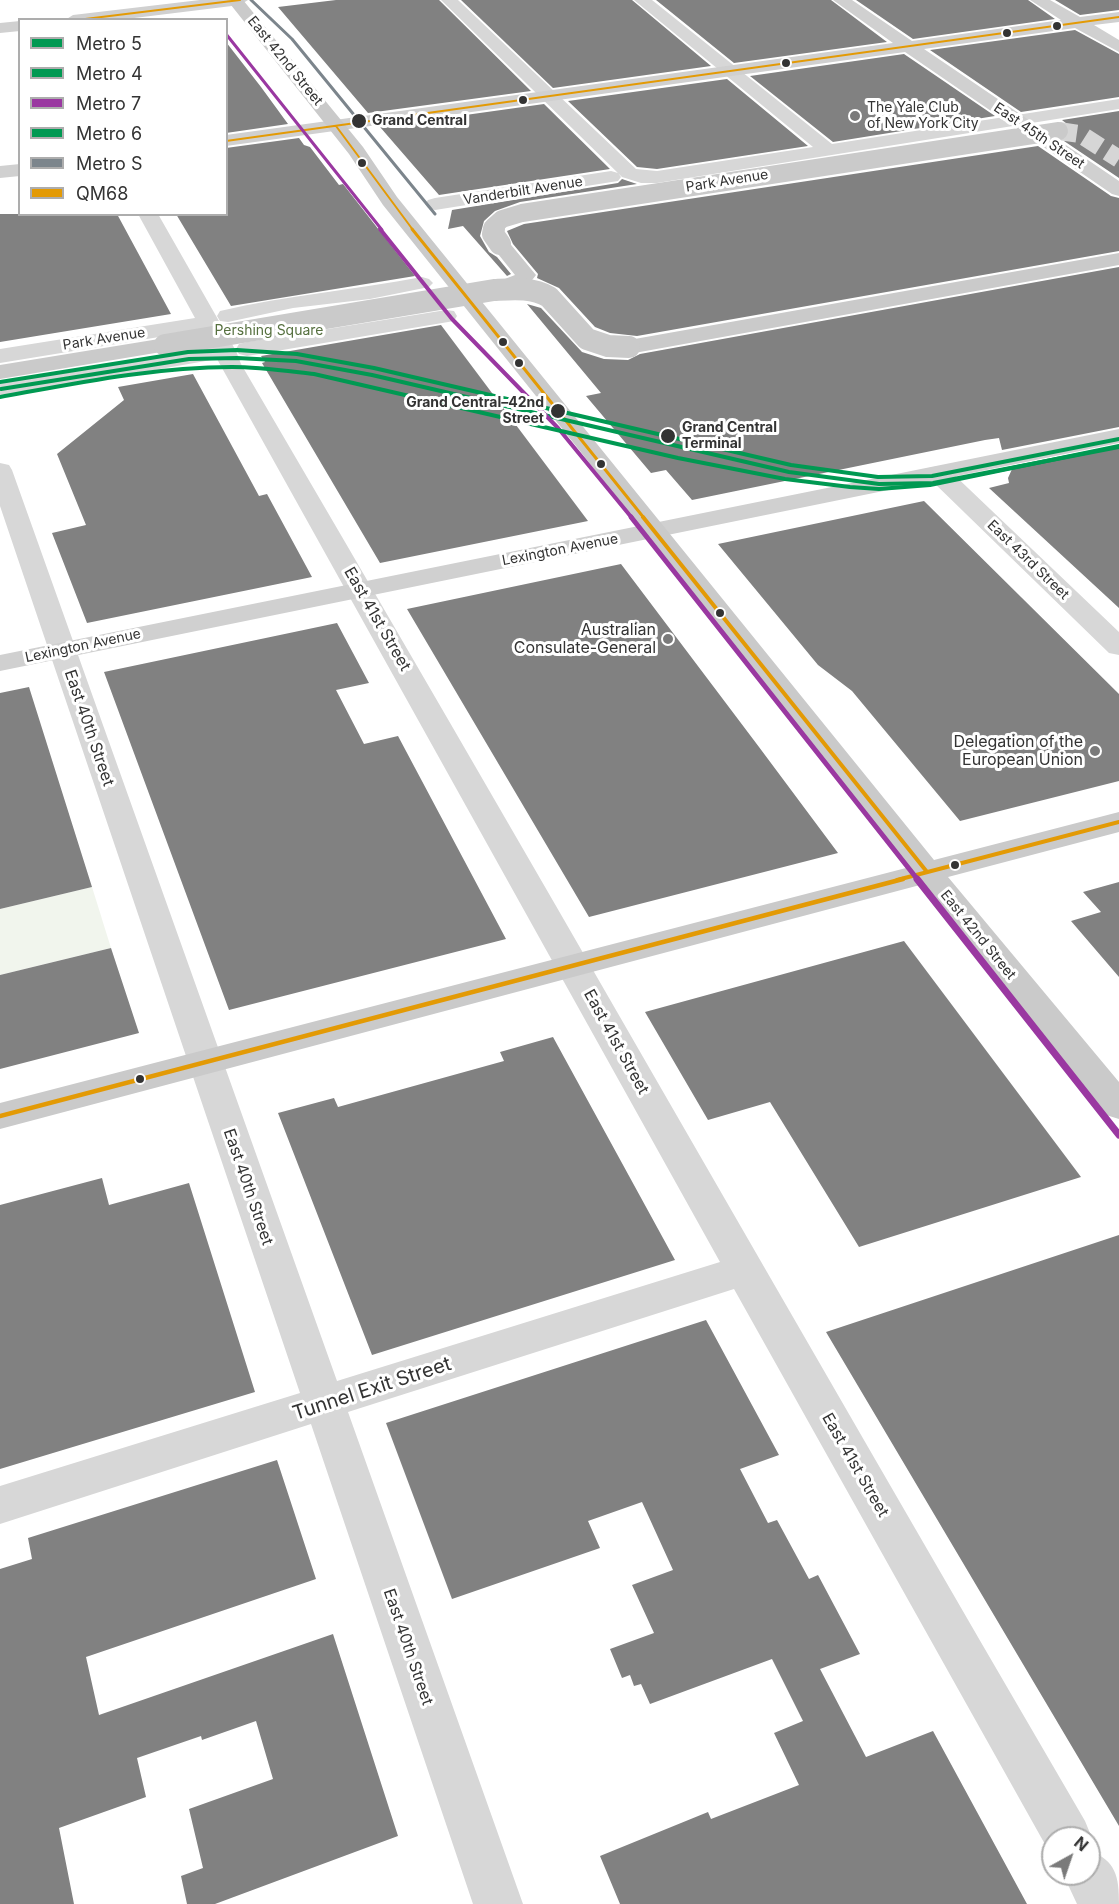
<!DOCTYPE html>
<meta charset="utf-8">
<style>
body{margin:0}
#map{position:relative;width:1119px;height:1904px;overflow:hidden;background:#fff;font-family:Inter,sans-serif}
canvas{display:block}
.legend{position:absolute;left:18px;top:18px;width:210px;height:198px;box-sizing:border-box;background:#fff;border:2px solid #adadad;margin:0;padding:8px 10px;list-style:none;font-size:18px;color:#333}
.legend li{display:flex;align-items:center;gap:12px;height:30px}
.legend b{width:30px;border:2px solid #adadad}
.north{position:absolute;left:1041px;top:1826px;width:60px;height:60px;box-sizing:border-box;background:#fff;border:2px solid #adadad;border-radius:50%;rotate:40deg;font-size:16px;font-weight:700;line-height:24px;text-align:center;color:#333}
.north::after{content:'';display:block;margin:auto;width:21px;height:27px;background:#7a7a7a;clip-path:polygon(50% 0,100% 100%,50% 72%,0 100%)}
</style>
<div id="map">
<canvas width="1119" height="1904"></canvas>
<ul class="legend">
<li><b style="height:8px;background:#009952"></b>Metro 5</li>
<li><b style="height:8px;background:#009952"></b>Metro 4</li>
<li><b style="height:8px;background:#9a38a1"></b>Metro 7</li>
<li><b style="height:8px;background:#009952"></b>Metro 6</li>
<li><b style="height:8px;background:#7c858c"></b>Metro S</li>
<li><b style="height:8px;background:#e39a05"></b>QM68</li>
</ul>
<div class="north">N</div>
</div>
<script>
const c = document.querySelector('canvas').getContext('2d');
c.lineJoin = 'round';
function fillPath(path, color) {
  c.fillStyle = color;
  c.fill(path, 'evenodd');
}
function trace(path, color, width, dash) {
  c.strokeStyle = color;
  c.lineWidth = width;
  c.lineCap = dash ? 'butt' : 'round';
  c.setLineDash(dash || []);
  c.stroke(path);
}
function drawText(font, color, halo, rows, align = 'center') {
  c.font = font + ' Inter,sans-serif';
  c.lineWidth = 6;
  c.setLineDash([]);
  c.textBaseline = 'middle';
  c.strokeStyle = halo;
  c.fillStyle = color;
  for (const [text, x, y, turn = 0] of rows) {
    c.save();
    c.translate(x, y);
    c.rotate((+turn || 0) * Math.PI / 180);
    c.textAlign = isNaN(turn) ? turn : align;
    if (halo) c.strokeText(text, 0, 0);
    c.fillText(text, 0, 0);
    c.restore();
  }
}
const green = new Path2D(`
 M92,887l19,61 -111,27v-66z`);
const building = new Path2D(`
 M336,0h103l92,91 -163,22 -90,-106z
 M461,0h171l79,66 -158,22z
 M656,0h175l56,42 -153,21z
 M856,0h172l27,19 -142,20z
 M1055,0h64v10l-39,5z
 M1075,30l44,24v43l-98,15 -91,-62z
 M226,42l35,45 27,37 -62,9z
 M904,54l91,62 -162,26 -83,-66z
 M727,79l81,67 -151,23 -20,-2 -69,-66z
 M544,104l66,65 -171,26 -59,-68z
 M1119,111v67l-55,-37 5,-5 1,-6 -3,-6 -5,-4z
 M299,138l5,7 6,2 29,38 4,-1 72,92 -184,30 -55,-92h50v-66z
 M1038,146l73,50 8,2v53l-482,85 -27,-3 -15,-6 -36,-39 -22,-10 1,-4 -25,-30 -6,-13 17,-7z
 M622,179l15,5 -117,18 -25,9 -11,10 -4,15 9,16 8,5 14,17 -4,2 -44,-50 -15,3 4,-19 166,-27z
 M0,214h117l54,100 -171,28z
 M1119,267v160l-117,23 -3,-12 -14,2 -293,60 -26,-30 -15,3 -65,-77 15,-3 -74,-89 14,4 41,44 22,7 24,1 12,-6z
 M441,325l147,196 -208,42 -118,-200 3,-1 -4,-6z
 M193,374l66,122 8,-2 45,83 -225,46 -35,-90 34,-8 -29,-71 67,-54 -6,-13z
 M1119,445v163l-130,-120 20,-5 -1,-5 5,-11z
 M924,501l195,193v87l-159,40 -108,-130 -34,-26 -100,-121z
 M621,564l138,183 79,106 -249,64 -182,-308z
 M337,623l32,60 -33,7 28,54 34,-8 108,203 -277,71 -125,-338z
 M29,687l63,200 -92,22v-216z
 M1119,882v95l-48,-56 30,-9 -18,-20z
 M904,941l177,236 -222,70 -89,-145 -62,18 -63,-108z
 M111,948l28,85 -139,36v-94z
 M553,1037l122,223 -303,95 -94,-242 56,-15 4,9 166,-46 -4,-9z
 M102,1178l7,27 80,-22 66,209 -255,77v-264z
 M1119,1235v591l-293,-494z
 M706,1320l73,135 -39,14 28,54 9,-3 32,59 9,-4 42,79 -40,15 46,88 67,-26 94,173h-407l-20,-48 108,-44 3,7 88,-34 -25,-52 29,-12 -31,-62 -122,45 -9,-20 -7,2 -4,-11 -8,3 -12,-29 44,-16 -22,-48 41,-15 -31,-68 -54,19 12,27 -148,51 -66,-176z
 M277,1460l39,119 -230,78 13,58 234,-81 65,202 -183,68h-28l-6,-28 22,-8 -14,-59 84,-30 -17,-58 -54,19 -1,-4 -64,22 9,39 -87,31 15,76h-74v-335l32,-10 -4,-21z`);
const primaryTunnel = new Path2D(`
 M1059,131l21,3 39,25`);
const street = new Path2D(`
 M441,0h17l178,169 21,2 156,-24 -179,-147h18l180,144 287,-45v10l-462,74h-16l-19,-6z
 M611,171l7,2 3,4 -3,4 -183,29 -7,-2 -3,-4 3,-4 7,-2z
 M138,214h20l78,137 5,13c284,484 561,972 844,1457l7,17 -3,8v-8h-36v18l-2,-1 -317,-566 -386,123 175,492h-50l-162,-480 -311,100v-38l300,-93 -300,-887v-43l9,2 3,5 325,911 383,-119 -503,-903 -217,38v-14l211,-36 -9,-17 -202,33v-14l195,-31z
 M422,277l7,2 4,4 -4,4 -59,12 -77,9 -65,14 -8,-1 -3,-5 3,-5c67,-16 135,-21 202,-34z
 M446,310l8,1 3,5 -3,5 -207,35 -8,-2 -3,-5 3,-5 8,-2z
 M938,466l9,2 172,164v23l-10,-2 -180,-175 -3,-5 3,-5z
 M1089,1850c27,11 30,26 30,54h-42l-14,-30h26z`);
const secondary = new Path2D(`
 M200,0h48l-8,5 -122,15h-53l8,-5z
 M833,0h19l60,41 149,-21 -31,-20h20l30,17 39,-5v10l-25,3 25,15v12l-44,-24 -151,21 195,132v15l-7,-2 -207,-142 -679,94v-11l667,-92z
 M20,21v10l-20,2v-10z
 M20,164v12l-20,2v-12z
 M1119,429v14l-1119,228v-16z`);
const primary = new Path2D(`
 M227,0h16l120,147 34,50 537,663 185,-48v20l-171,45 171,205v37l-13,-4 -186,-230 -920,244v-26l906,-235 -326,-417 -197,-246 -34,-51z
 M500,238l7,2 29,35c-9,14 -33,24 -49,19l-4,-4 4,-4 28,-11 -25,-31 3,-4z
 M1119,253v12l-490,89 -8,-2 -3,-5 3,-5 8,-2z
 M165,338l8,2 3,5 -3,5 -173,29v-14z`);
const primaryBridgeFar1 = new Path2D(`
 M493,230l1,-4 8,-7 20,-6 537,-82`);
const primaryBridge = new Path2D(`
 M494,229l-1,5 7,10
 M165,345l329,-55c19,-1 38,-3 55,7l38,42 21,7 21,1`);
const bus1Far3 = new Path2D(`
 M77,20l163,-20
 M336,126l77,104
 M226,141l893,-124`);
const bus1Far2 = new Path2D(`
 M412,229l232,289`);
const bus1Far1 = new Path2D(`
 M643,517l284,355
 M897,880l222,-58`);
const bus1 = new Path2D(`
 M0,1116l903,-237`);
const metro1 = new Path2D(`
 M0,382l188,-30 49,-2 60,4 77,14 417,97 87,12 54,-1 187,-37`);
const metro2 = new Path2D(`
 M1,389l188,-30 48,-1 59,3 76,14 417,97 90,12 54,-1 186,-36`);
const metro3Far3 = new Path2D(`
 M226,34l156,196`);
const metro3Far2 = new Path2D(`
 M380,229l72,90 106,109 74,90`);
const metro3Far1 = new Path2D(`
 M631,517l287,363`);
const metro3 = new Path2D(`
 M917,879l202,256`);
const metro4 = new Path2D(`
 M0,397c77,-14 154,-30 232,-30 27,0 55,4 82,7l364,84 107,21 65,8 29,2 51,-4 189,-39`);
const metro5 = new Path2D(`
 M251,0l41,39 143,175`);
const markers = [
 [1057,26,5,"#333"],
 [1007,33,5,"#333"],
 [786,63,5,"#333"],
 [523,100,5,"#333"],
 [855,116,6,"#7a7a7a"],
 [359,121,8,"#333"],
 [362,163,5,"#333"],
 [503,342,5,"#333"],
 [519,363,5,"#333"],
 [558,411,8,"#333"],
 [668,436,8,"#333"],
 [601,464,5,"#333"],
 [720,613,5,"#333"],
 [668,639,6,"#7a7a7a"],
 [1095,751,6,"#7a7a7a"],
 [955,865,5,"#333"],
 [140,1079,5,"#333"]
];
const farStreetnames = [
 ["East 42nd Street",285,61,51],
 ["East 45th Street",1039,136,34],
 ["Park Avenue",727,181,-9],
 ["Vanderbilt Avenue",523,191,-9],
 ["Park Avenue",104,339,-9],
 ["Lexington Avenue",560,550,-11],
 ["East 43rd Street",1028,560,44],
 ["Lexington Avenue",83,646,-12],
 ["East 42nd Street",978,935,51]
];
const farPoinames = [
 ["The Yale Club",867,108],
 ["of New York City",867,124]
];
const farStopnames = [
 ["Grand Central",372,121],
 ["Grand Central–42nd",544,403,"right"],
 ["Street",544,419,"right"],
 ["Grand Central",682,428],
 ["Terminal",682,444]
];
const farParknames = [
 ["Pershing Square",269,331]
];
const streetNames = [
 ["East 41st Street",377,619,60],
 ["East 40th Street",89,728,71],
 ["East 41st Street",616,1042,61],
 ["East 40th Street",248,1187,71],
 ["East 41st Street",855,1465,60],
 ["East 40th Street",408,1647,71]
];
const poiNames = [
 ["Australian",656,630],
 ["Consulate-General",656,648],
 ["Delegation of the",1083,742],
 ["European Union",1083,760]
];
const nearStreetnames = [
 ["Tunnel Exit Street",372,1389,-18]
];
fillPath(green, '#f1f5ed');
fillPath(building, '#818181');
trace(primaryTunnel, '#d6d6d6', 18, [18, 9]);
fillPath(street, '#d7d7d7');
fillPath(secondary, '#d0d0d0');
fillPath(primary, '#cacaca');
trace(primaryBridgeFar1, '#cacaca', 18);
trace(primaryBridge, '#cacaca', 22);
trace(bus1Far3, '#e39a05', 2);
trace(bus1Far2, '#e39a05', 3);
trace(bus1Far1, '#e39a05', 4);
trace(bus1, '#e39a05', 4.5);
trace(metro1, '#009952', 4);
trace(metro2, '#009952', 4);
trace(metro3Far3, '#9a38a1', 3);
trace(metro3Far2, '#9a38a1', 4);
trace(metro3Far1, '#9a38a1', 5);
trace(metro3, '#9a38a1', 7);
trace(metro4, '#009952', 4);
trace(metro5, '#7c858c', 3);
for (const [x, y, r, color] of markers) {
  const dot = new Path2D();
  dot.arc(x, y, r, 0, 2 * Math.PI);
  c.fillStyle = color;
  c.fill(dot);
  trace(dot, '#fff', 2);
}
drawText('14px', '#333', '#fff', farStreetnames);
drawText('14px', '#333', '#fff', farPoinames, 'left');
drawText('bold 14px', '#333', '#fff', farStopnames, 'left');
drawText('14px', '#56703f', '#fff', farParknames);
drawText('16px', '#333', '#fff', streetNames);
drawText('16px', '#333', '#fff', poiNames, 'right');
drawText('20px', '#333', '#fff', nearStreetnames);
</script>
